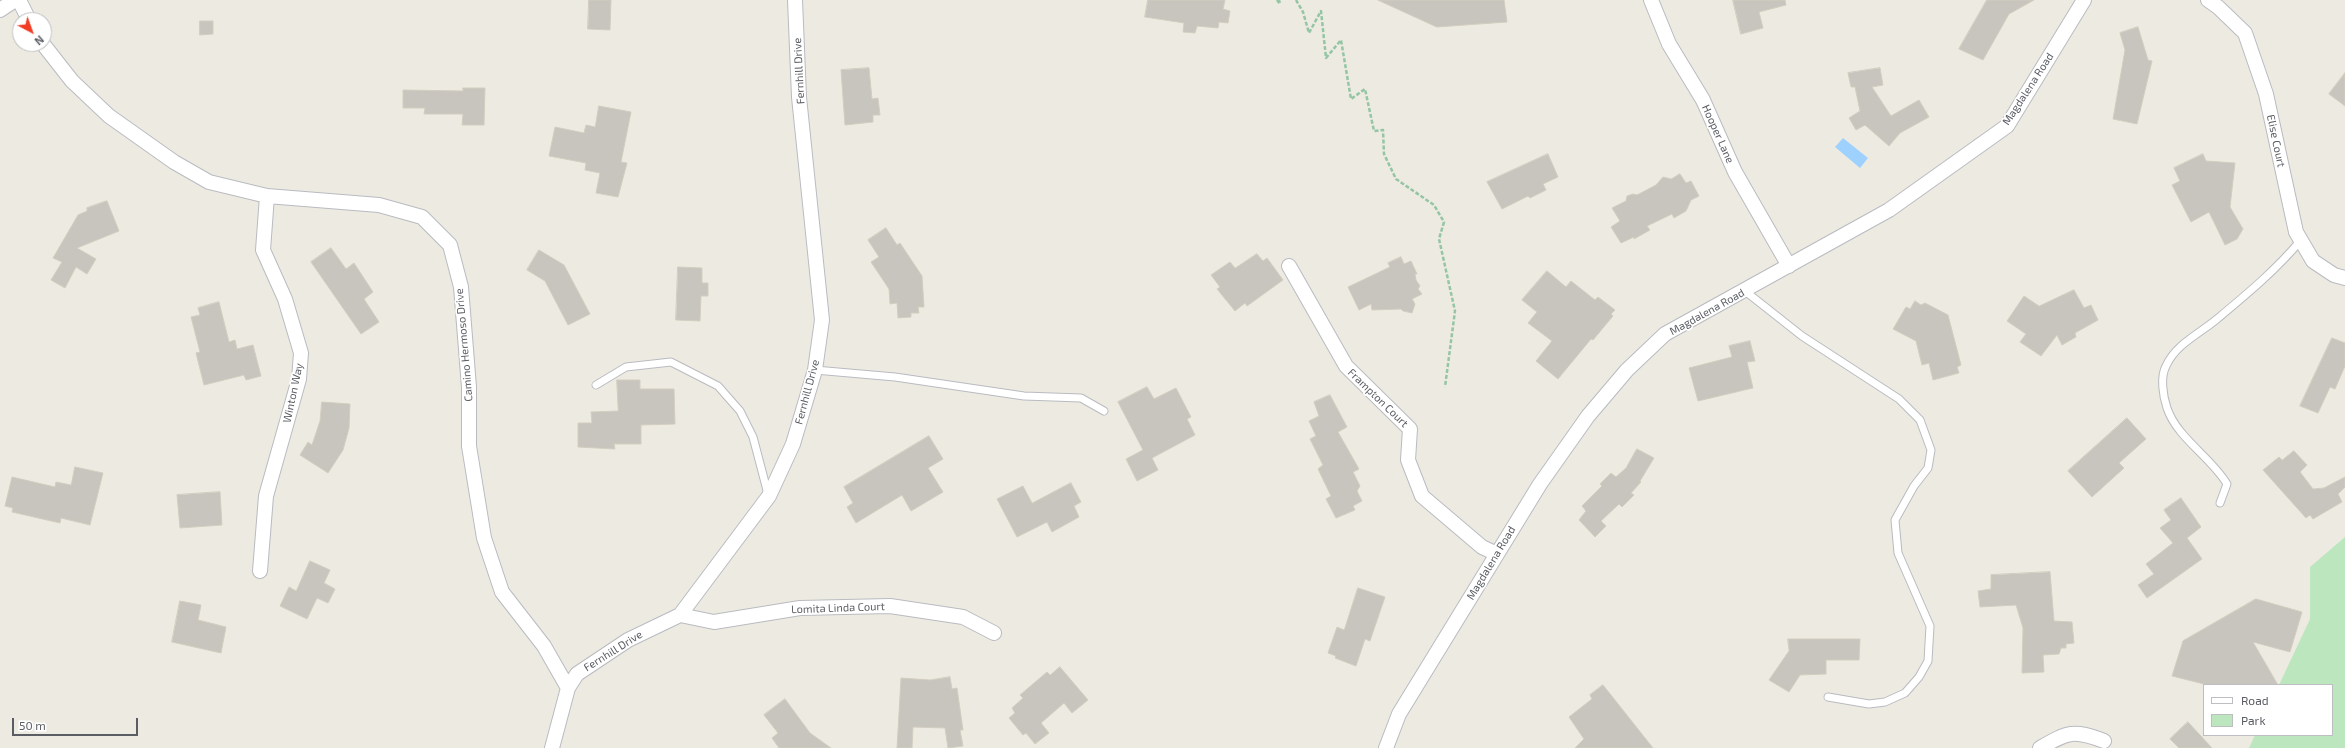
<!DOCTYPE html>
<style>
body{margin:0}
#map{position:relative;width:2345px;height:748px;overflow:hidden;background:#edebe1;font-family:"Exo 2",sans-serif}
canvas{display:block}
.legend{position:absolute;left:2203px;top:684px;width:130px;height:52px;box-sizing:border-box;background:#fff;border:1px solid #bdbec1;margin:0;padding:5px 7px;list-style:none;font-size:12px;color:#5a5d63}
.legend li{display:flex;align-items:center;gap:8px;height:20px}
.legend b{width:20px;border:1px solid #bdbec1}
.north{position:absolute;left:12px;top:12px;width:40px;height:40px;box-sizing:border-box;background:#fff;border:1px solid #bdbec1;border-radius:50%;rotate:139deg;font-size:11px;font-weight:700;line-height:16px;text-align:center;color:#5a5d63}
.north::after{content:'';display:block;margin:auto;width:14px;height:18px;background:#f03d24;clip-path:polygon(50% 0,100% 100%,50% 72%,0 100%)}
.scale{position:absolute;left:12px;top:718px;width:126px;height:18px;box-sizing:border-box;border:2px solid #5a5d63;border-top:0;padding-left:5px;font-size:12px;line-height:14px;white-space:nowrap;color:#5a5d63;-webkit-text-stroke:3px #fff;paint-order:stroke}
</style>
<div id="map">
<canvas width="2345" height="748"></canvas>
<ul class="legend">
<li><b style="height:5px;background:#fff"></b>Road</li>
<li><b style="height:11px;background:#bce6be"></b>Park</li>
</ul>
<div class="north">N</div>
<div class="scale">50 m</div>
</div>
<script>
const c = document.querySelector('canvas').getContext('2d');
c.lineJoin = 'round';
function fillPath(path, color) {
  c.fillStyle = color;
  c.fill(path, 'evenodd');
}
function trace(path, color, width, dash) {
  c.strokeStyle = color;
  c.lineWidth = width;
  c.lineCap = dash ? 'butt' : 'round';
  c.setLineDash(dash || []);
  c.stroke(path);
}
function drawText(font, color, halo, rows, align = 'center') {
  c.font = font + ' "Exo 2",sans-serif';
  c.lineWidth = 3.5;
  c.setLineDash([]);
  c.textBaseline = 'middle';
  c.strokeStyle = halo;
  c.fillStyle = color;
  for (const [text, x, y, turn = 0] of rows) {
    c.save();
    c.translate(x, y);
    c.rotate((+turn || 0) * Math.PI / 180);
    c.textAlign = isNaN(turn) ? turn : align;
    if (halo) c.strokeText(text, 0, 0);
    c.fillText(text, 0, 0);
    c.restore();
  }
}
const green = new Path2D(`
 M2345,537v211h-96l6,-13h77v-50h-53l31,-66v-52z`);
const water = new Path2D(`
 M1843,138l25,20 -8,10 -25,-21z`);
const building = new Path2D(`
 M589,0h22l-1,30 -22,-1z
 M1148,0h77l-2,9 7,2 -2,12 -9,-1 -1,6 -21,-2 -2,7 -12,-1 1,-9 -39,-6z
 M1378,0h126l3,22 -70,5z
 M1733,0h52l1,5 -27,7 4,16 -22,6z
 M1987,0h47l-25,14 -26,46 -24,-11z
 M200,21h13v13l-13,1z
 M2138,27l10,33 4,1 -15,63 -24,-5 12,-69 -5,-17z
 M869,68l3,31 6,-1 2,17h-7v7l-28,3 -4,-55z
 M1880,68l3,17 -11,2 19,29 28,-16 10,17 -29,16 -11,13 -24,-21 -9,5 -7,-12 11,-7 -5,-24h-4l-3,-14z
 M2345,73v33l-16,-12z
 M463,88h22l-1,37h-22l1,-11h-39l1,-6h-22v-18l60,1z
 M599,106l32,6 -10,50 6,1 -9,34 -22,-4 4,-20 -15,-3 1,-7 -37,-7 6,-29 29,6 2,-8 9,2z
 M1548,154l10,23 -15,7 3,6 -16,8 -2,-2 -26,13 -15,-27z
 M2203,154l3,7 29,2 -5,44 13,22 -6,10 -12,6 -16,-33 -18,10 -19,-37 8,-4 -6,-13z
 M1680,174l6,9 5,-2 8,15 -8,4 -5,11 -12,7 -2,-4 -25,12 3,4 -16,9v-2l-13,6 -10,-16 9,-6 -8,-13 14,-7 1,-5 6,-2 4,1 19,-10 7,-8 8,2z
 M107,201l12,30 -42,17 19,11 -9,15 -11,-7 -11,21 -14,-8 11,-18 -9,-4 25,-43 9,-4v-3z
 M886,228l11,17 3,-2 22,33 2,31h-6l1,6h-8v4l-13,1 -1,-15 -7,1 -1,-15 -18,-27 8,-5 -11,-17z
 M331,248l15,21 8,-6 19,29 -9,7 15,23 -18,12 -50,-72z
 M539,250l25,15 26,49 -22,11 -23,-44 -18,-11z
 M1257,254l6,7 4,-3 16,22 -36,26 -2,-3 -10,8 -18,-22 3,-2 -9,-12 19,-13 5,6z
 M1401,257l3,7 7,-3 6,13h-2l1,6 4,6 -2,3 4,5 -10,5 3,5 -3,9 -9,-2 -2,-2 -29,1 -1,-6 -12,6 -11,-23 42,-20 -2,-4z
 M678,267l24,1v15h6v13h-7l-1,25 -24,-1z
 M1547,271l19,16 5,-6 24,19 3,-3 17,13 -4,4 2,2 -20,24 -2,-1 -33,40 -22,-18 16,-20 -24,-18 9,-11 -15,-12z
 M2074,290l10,18 7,-3 7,15 -23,13 1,4 -14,8 -5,-10 -16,21 -21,-14 6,-8 -19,-13 17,-25 15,10z
 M1915,301l6,4 4,-2 23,12 13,50 -4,2 2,6 -26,7 -4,-17 -7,2 -6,-24 -23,-12 13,-22 4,2z
 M219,302l10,40 6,-2 2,9 16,-4 8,31 -15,4 -2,-5 -40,10 -8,-32 4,-1 -9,-35 9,-2 -2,-7z
 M2332,338l13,5v23l-10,23 -5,-2 -12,26 -18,-7z
 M1750,341l5,20 -8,1 6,26 -55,13 -9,-33 43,-11 -3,-11z
 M617,380h23v9h34l1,35 -34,1v19h-27l1,5 -37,-2v-24h14l-1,-11 27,-1z
 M1147,387l7,12 22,-11 15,29 -4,2 8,16 -43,23 6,12 -21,11 -11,-22 17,-9 -25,-48z
 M1330,395l17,32 -9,5 21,37 -6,3 7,14 -3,5 5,10 -9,5 2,4 -19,8 -10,-19 5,-3 -13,-27 5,-4 -13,-26 6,-3 -7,-15 10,-5 -5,-14z
 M322,402l28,2 -1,24 -6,22 -15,23 -28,-18 8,-13 4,3 8,-24z
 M2127,418l19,21 -27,24 5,5 -32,29 -24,-26z
 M929,436l14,23 -15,9 15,24 -32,19 -9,-16 -46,28 -9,-16 6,-4 -9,-16z
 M1637,449l17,9 -14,23 1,1 -10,11 3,2 -12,12 -3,-3 -18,17 5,5 -11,11 -16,-17 7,-9 -4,-5 20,-20 -2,-2 11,-11 5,4 10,-9z
 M2294,451l13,14 -7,7 13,17 11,-1 21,-11v10l-7,7 4,8 -29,17 -3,-4 -4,3 -43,-48 16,-13 3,3z
 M75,467l28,6 -13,52 -29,-7 -1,5 -48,-11 1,-4 -8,-2 7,-29 43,10 1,-5 15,3z
 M1071,483l10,19 -7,4 5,11 -27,15 -5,-10 -30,15 -20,-38 26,-13 9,17z
 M220,492l2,33 -42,3 -3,-33z
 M2181,498l20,29 -14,11 15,21 -55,39 -9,-13 16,-11 -8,-10 27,-21 -13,-15 11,-8 -7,-10z
 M310,561l20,9 -6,13 11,6 -7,14 -11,-5 -10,21 -27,-13 9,-19 7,4z
 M2050,572l4,49 18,1 2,21 -8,1v4h-5l-2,6 -16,1 1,17 -22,1 1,-45 -7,-23 -36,2 -2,-16 13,-2v-14z
 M1358,588l27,9 -15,44 -5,-2 -9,27 -21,-8 1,-2 -8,-3 9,-26 7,3z
 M2256,599l46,13 -12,40 -37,-10 25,43h-70l-36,-9 11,-35z
 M180,601l21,4 -3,15 28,7 -5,26 -49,-11z
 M1788,639h72l-1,21h-33v14l-26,1 -11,17 -20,-12 20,-29z
 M1060,667l28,33 -16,13 -8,-10 -23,20 8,10 -14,11 -9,-11 -3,2 -14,-17 6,-5 -3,-5 11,-10 -3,-3 27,-23 3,3z
 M950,677l2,12 5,-1 6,42h-3l3,16 -15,2 -3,-20 -32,-1 -1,21h-15l4,-70 29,2z
 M1603,685l50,63h-78l9,-9 -15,-22 23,-18 -2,-4z
 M785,699l25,34 21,15h-52l-7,-10 6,-5 -14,-18z
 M2188,722l24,26h-33l-9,-9z`);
const path = new Path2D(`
 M1277,0l3,4 -1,-4
 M1296,0l7,12 6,21 12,-22 5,47 15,-18 10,59 14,-10 9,42 9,-1 1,24 12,25 38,26 10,17 -5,17 16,72 -10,76`);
const service = new Path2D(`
 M1745,291l57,45 97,63 21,21 11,30 -3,18 -14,18 -19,34 3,33 32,73 -2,35 -9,16 -14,16 -20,9 -16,2 -41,-7
 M815,370l80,7 129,19 57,2 23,13
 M596,385l30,-18 45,-5 47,24 22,25 13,26 15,57
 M2220,503l7,-19c-16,-27 -50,-46 -60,-76 -4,-12 -7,-31 -1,-42 10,-22 33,-32 51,-47 30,-25 59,-49 84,-79`);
const minor = new Path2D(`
 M19,0l10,20
 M1651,0l18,44 34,56 32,72 54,94
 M2208,0l10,7 27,26 21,61 30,138 17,29 21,14 11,3
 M0,10l15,-10
 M43,44l29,37 37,35 65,46 35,20 58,14 112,9 43,12 28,28 11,42 8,100v59l15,92 18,54 42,54 24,42 -16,60
 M1289,266l57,100 64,63 -2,31 14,36 60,51 15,7
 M260,571l6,-75 33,-117 2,-26 -16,-54 -22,-49 4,-54
 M680,615l34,7 86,-14 90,-2 73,11 31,16
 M568,688l9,-14 51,-34 52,-25 89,-119 24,-52 22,-74 7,-50 -23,-223 -4,-97
 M1386,748l13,-34 141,-230 48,-68 39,-46 38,-36 224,-124 118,-84 77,-126
 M2040,748c28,-16 33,-19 64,-7`);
const streetNames = [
 ["Fernhill Drive",799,71,-93],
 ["Magdalena Road",2028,89,-57],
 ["Hooper Lane",1718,134,66],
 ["Elise Court",2276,141,78],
 ["Magdalena Road",1707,312,-29],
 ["Camino Hermoso Drive",464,345,-95],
 ["Fernhill Drive",807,392,-75],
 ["Winton Way",293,393,-78],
 ["Frampton Court",1378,398,44],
 ["Magdalena Road",1491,563,-59],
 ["Lomita Linda Court",838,608,-2],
 ["Fernhill Drive",613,651,-32]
];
fillPath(green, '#bce6be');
fillPath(water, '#9fd1ff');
fillPath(building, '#c8c5be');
trace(building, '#d2cdbf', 1);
trace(service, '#b9bbc1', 9);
trace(minor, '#b9bbc1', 16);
trace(path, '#94c5a4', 2.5, [4, 2]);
trace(service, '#fff', 7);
trace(minor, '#fff', 14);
drawText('11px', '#5a5d63', '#fff', streetNames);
</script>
